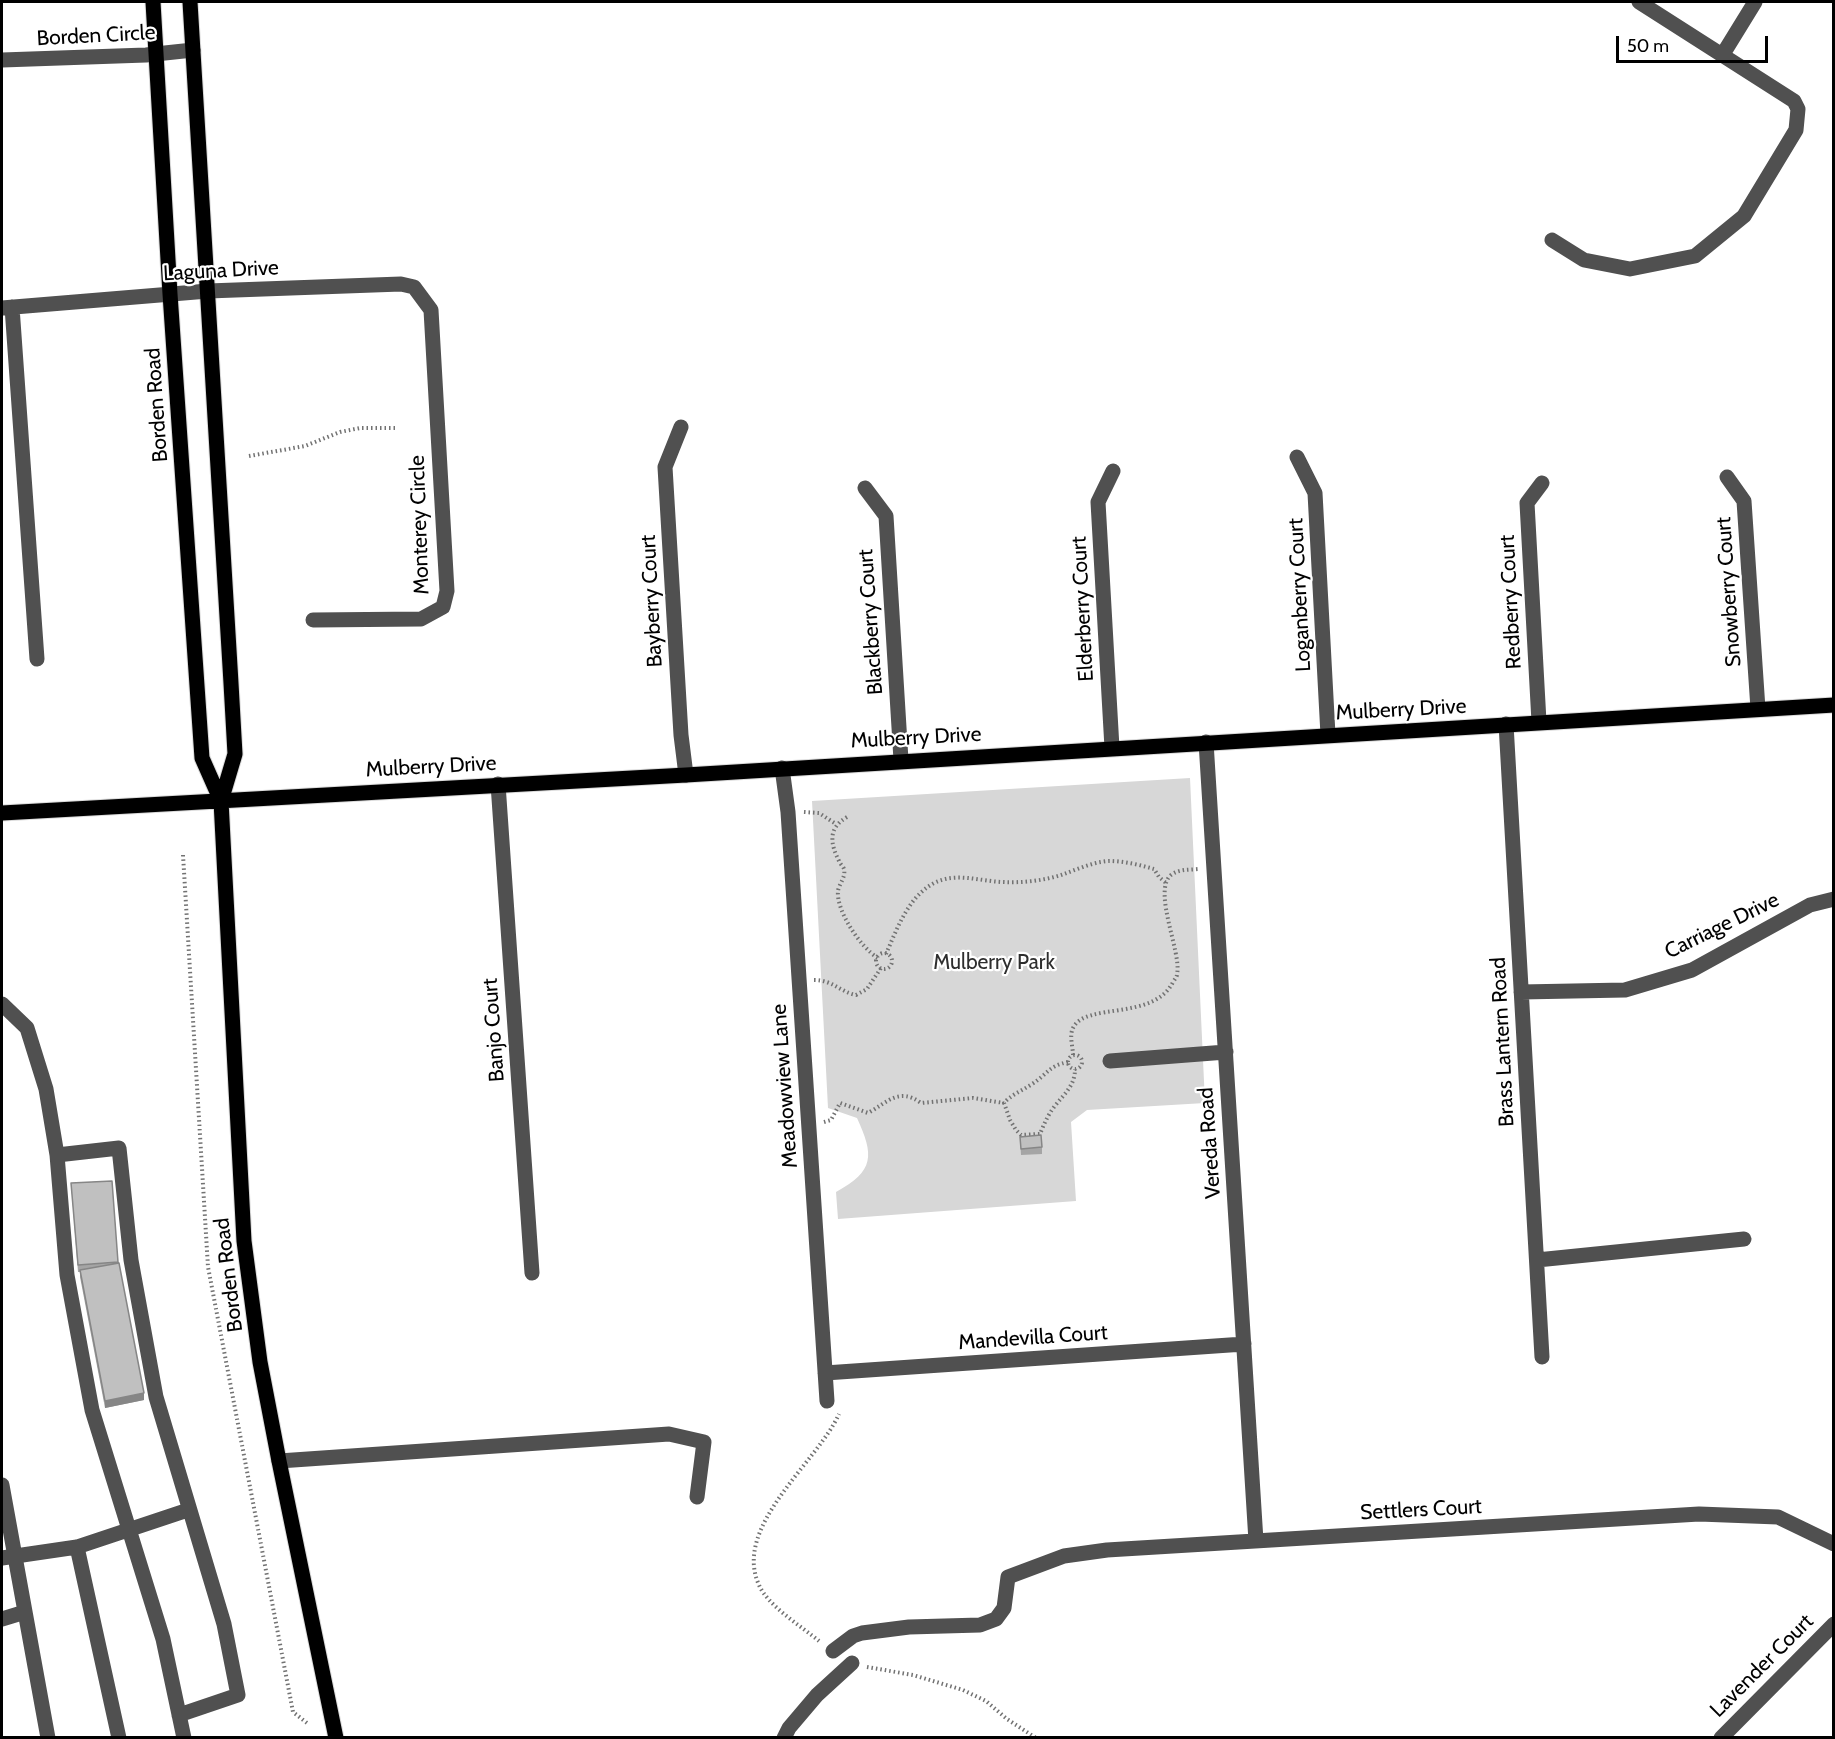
<!DOCTYPE html>
<style>
body{margin:0}
#map{position:relative;width:1835px;height:1739px;overflow:hidden;background:#fff;font-family:Cabin,sans-serif}
canvas{display:block}
.frame{position:absolute;inset:0;border:3px solid #000;pointer-events:none}
.scale{position:absolute;left:1616px;top:36px;width:152px;height:27px;box-sizing:border-box;border:3px solid #000;border-top:0;padding-left:8px;font-size:18px;line-height:21px;white-space:nowrap;color:#000;-webkit-text-stroke:4px #fff;paint-order:stroke}
</style>
<div id="map">
<canvas width="1835" height="1739"></canvas>
<div class="frame"></div>
<div class="scale">50 m</div>
</div>
<script>
const c = document.querySelector('canvas').getContext('2d');
c.lineJoin = 'round';
function fillPath(path, color) {
  c.fillStyle = color;
  c.fill(path, 'evenodd');
}
function trace(path, color, width, dash) {
  c.strokeStyle = color;
  c.lineWidth = width;
  c.lineCap = dash ? 'butt' : 'round';
  c.setLineDash(dash || []);
  c.stroke(path);
}
function drawText(font, color, halo, rows, align = 'center') {
  c.font = font + ' Cabin,sans-serif';
  c.lineWidth = 4.5;
  c.setLineDash([]);
  c.textBaseline = 'middle';
  c.strokeStyle = halo;
  c.fillStyle = color;
  for (const [text, x, y, turn = 0] of rows) {
    c.save();
    c.translate(x, y);
    c.rotate((+turn || 0) * Math.PI / 180);
    c.textAlign = isNaN(turn) ? turn : align;
    if (halo) c.strokeText(text, 0, 0);
    c.fillText(text, 0, 0);
    c.restore();
  }
}
const green = new Path2D(`
 M1190,778l15,325 -118,7 -16,12 5,79 -238,18 -2,-27c39,-21 38,-37 21,-74l-29,-10 -16,-307z`);
const path = new Path2D(`
 M249,456l56,-10 35,-14 20,-4h37
 M804,812l15,1 17,11
 M847,817c-19,11 -17,26 -8,44 1,3 4,5 5,8 2,8 -5,15 -6,22 -2,20 23,57 40,67
 M183,855l25,412 85,445 14,11
 M876 961a8 8 0 1 1 16 0a8 8 0 1 1-16 0Z
 M886,954c11,-25 22,-57 48,-71 22,-11 45,-2 68,-1 19,1 40,-1 59,-7 15,-5 31,-13 48,-14 15,0 31,4 45,8l5,8 7,6
 M814,980c19,0 26,12 42,15l11,-6 14,-21
 M1073,1055c0,-8 -4,-19 0,-27 12,-26 81,-7 100,-46 2,-3 4,-5 4,-8 5,-21 -25,-83 -6,-99 8,-6 17,-5 27,-6
 M1068 1062a7 7 0 1 1 14 0a7 7 0 1 1-14 0Z
 M1068,1062c-20,4 -20,12 -36,22 -10,7 -20,10 -28,19l6,17 6,10 5,5 19,-1c4,-10 8,-19 14,-27 10,-13 21,-21 21,-38
 M824,1122l7,-2 9,-17 28,10c20,-11 31,-26 53,-10l52,-5 31,5
 M819,1641c-18,-15 -51,-35 -60,-56 -27,-59 58,-122 80,-171
 M867,1667l46,8 50,15 23,11 21,18 29,19`);
const minor = new Path2D(`
 M1723,54l32,-52
 M2,60l144,-5 47,-5
 M1552,240l32,20 46,9 65,-13 49,-40 52,-86 2,-21 -4,-8 -155,-99
 M12,307l25,352
 M2,308l206,-17 193,-7 13,3 17,23 16,281 -4,16 -22,12 -108,1
 M681,427l-16,40 16,268 5,40
 M1297,457l18,36 13,242
 M1727,477l17,24 14,208
 M865,488l21,28 15,244
 M1539,722l-12,-219 15,-20
 M1506,724l36,633
 M1206,742l50,799
 M1112,748l-14,-246 15,-31
 M782,768l6,44 39,589
 M498,784l34,489
 M1521,992l104,-2 67,-20 118,-65 24,-6
 M2,1004l25,24 19,61 11,66
 M1110,1061l116,-9
 M1537,1260l207,-21
 M825,1373l419,-29
 M279,1461l390,-27 35,8 -7,55
 M2,1485l46,253
 M77,1547l42,191
 M2,1558l75,-11 111,-37
 M2,1619l23,-7
 M833,1651l20,-15 9,-3 47,-6 71,-2 16,-6 8,-11 4,-31 56,-21 43,-6 592,-36 79,3 56,27
 M179,1715l59,-20 -14,-71 -68,-227 -25,-137 -12,-112 -62,7 10,120 25,135 71,229 21,99
 M784,1738l5,-10 28,-33 35,-32
 M1721,1738l113,-114`);
const major = new Path2D(`
 M153,2l17,292 32,464 19,43
 M190,2c15,250 31,501 45,752l-14,47 23,440 16,121 19,99 57,277
 M2,813l684,-38 1148,-70`);
const wall = new Path2D(`
 M1020,1137l22,10v7l-21,1z
 M112,1181l6,82 26,137 -39,8 -25,-131v-5h-2l-7,-89z`);
const shadedWall = new Path2D(`
 M144,1393v7l-39,8v-7z`);
const building = new Path2D(`
 M1041,1135l1,12 -21,2 -1,-12z
 M112,1181l6,81 -40,3 -7,-82z
 M119,1263l25,130 -39,8 -25,-131z`);
const streetNames = [
 ["Borden Circle",96,36,-3],
 ["Laguna Drive",221,271,-3],
 ["Borden Road",157,405,-94],
 ["Monterey Circle",420,525,-92],
 ["Snowberry Court",1729,592,-94],
 ["Loganberry Court",1300,595,-93],
 ["Bayberry Court",652,601,-93],
 ["Redberry Court",1511,602,-93],
 ["Elderberry Court",1083,609,-93],
 ["Blackberry Court",871,622,-94],
 ["Mulberry Drive",1401,710,-3],
 ["Mulberry Drive",916,738,-3],
 ["Mulberry Drive",431,767,-3],
 ["Carriage Drive",1722,926,-26],
 ["Banjo Court",494,1030,-94],
 ["Brass Lantern Road",1503,1042,-93],
 ["Meadowview Lane",785,1086,-94],
 ["Vereda Road",1210,1143,-94],
 ["Borden Road",229,1275,-97],
 ["Mandevilla Court",1033,1338,-4],
 ["Settlers Court",1421,1510,-3],
 ["Lavender Court",1762,1666,-45]
];
const parkNames = [
 ["Mulberry Park",994,963]
];
fillPath(green, '#d7d7d7');
trace(major, '#dbdbdb', 17);
trace(path, '#727272', 4, [1.5, 3]);
trace(minor, '#505050', 15);
trace(major, '#000', 15);
fillPath(wall, '#a5a5a5');
fillPath(shadedWall, '#868686');
fillPath(building, '#c0c0c0');
trace(building, '#868686', 1.5);
drawText('21px', '#000', '#fff', streetNames);
drawText('21px', '#2e2e2e', '#fff', parkNames);
</script>
